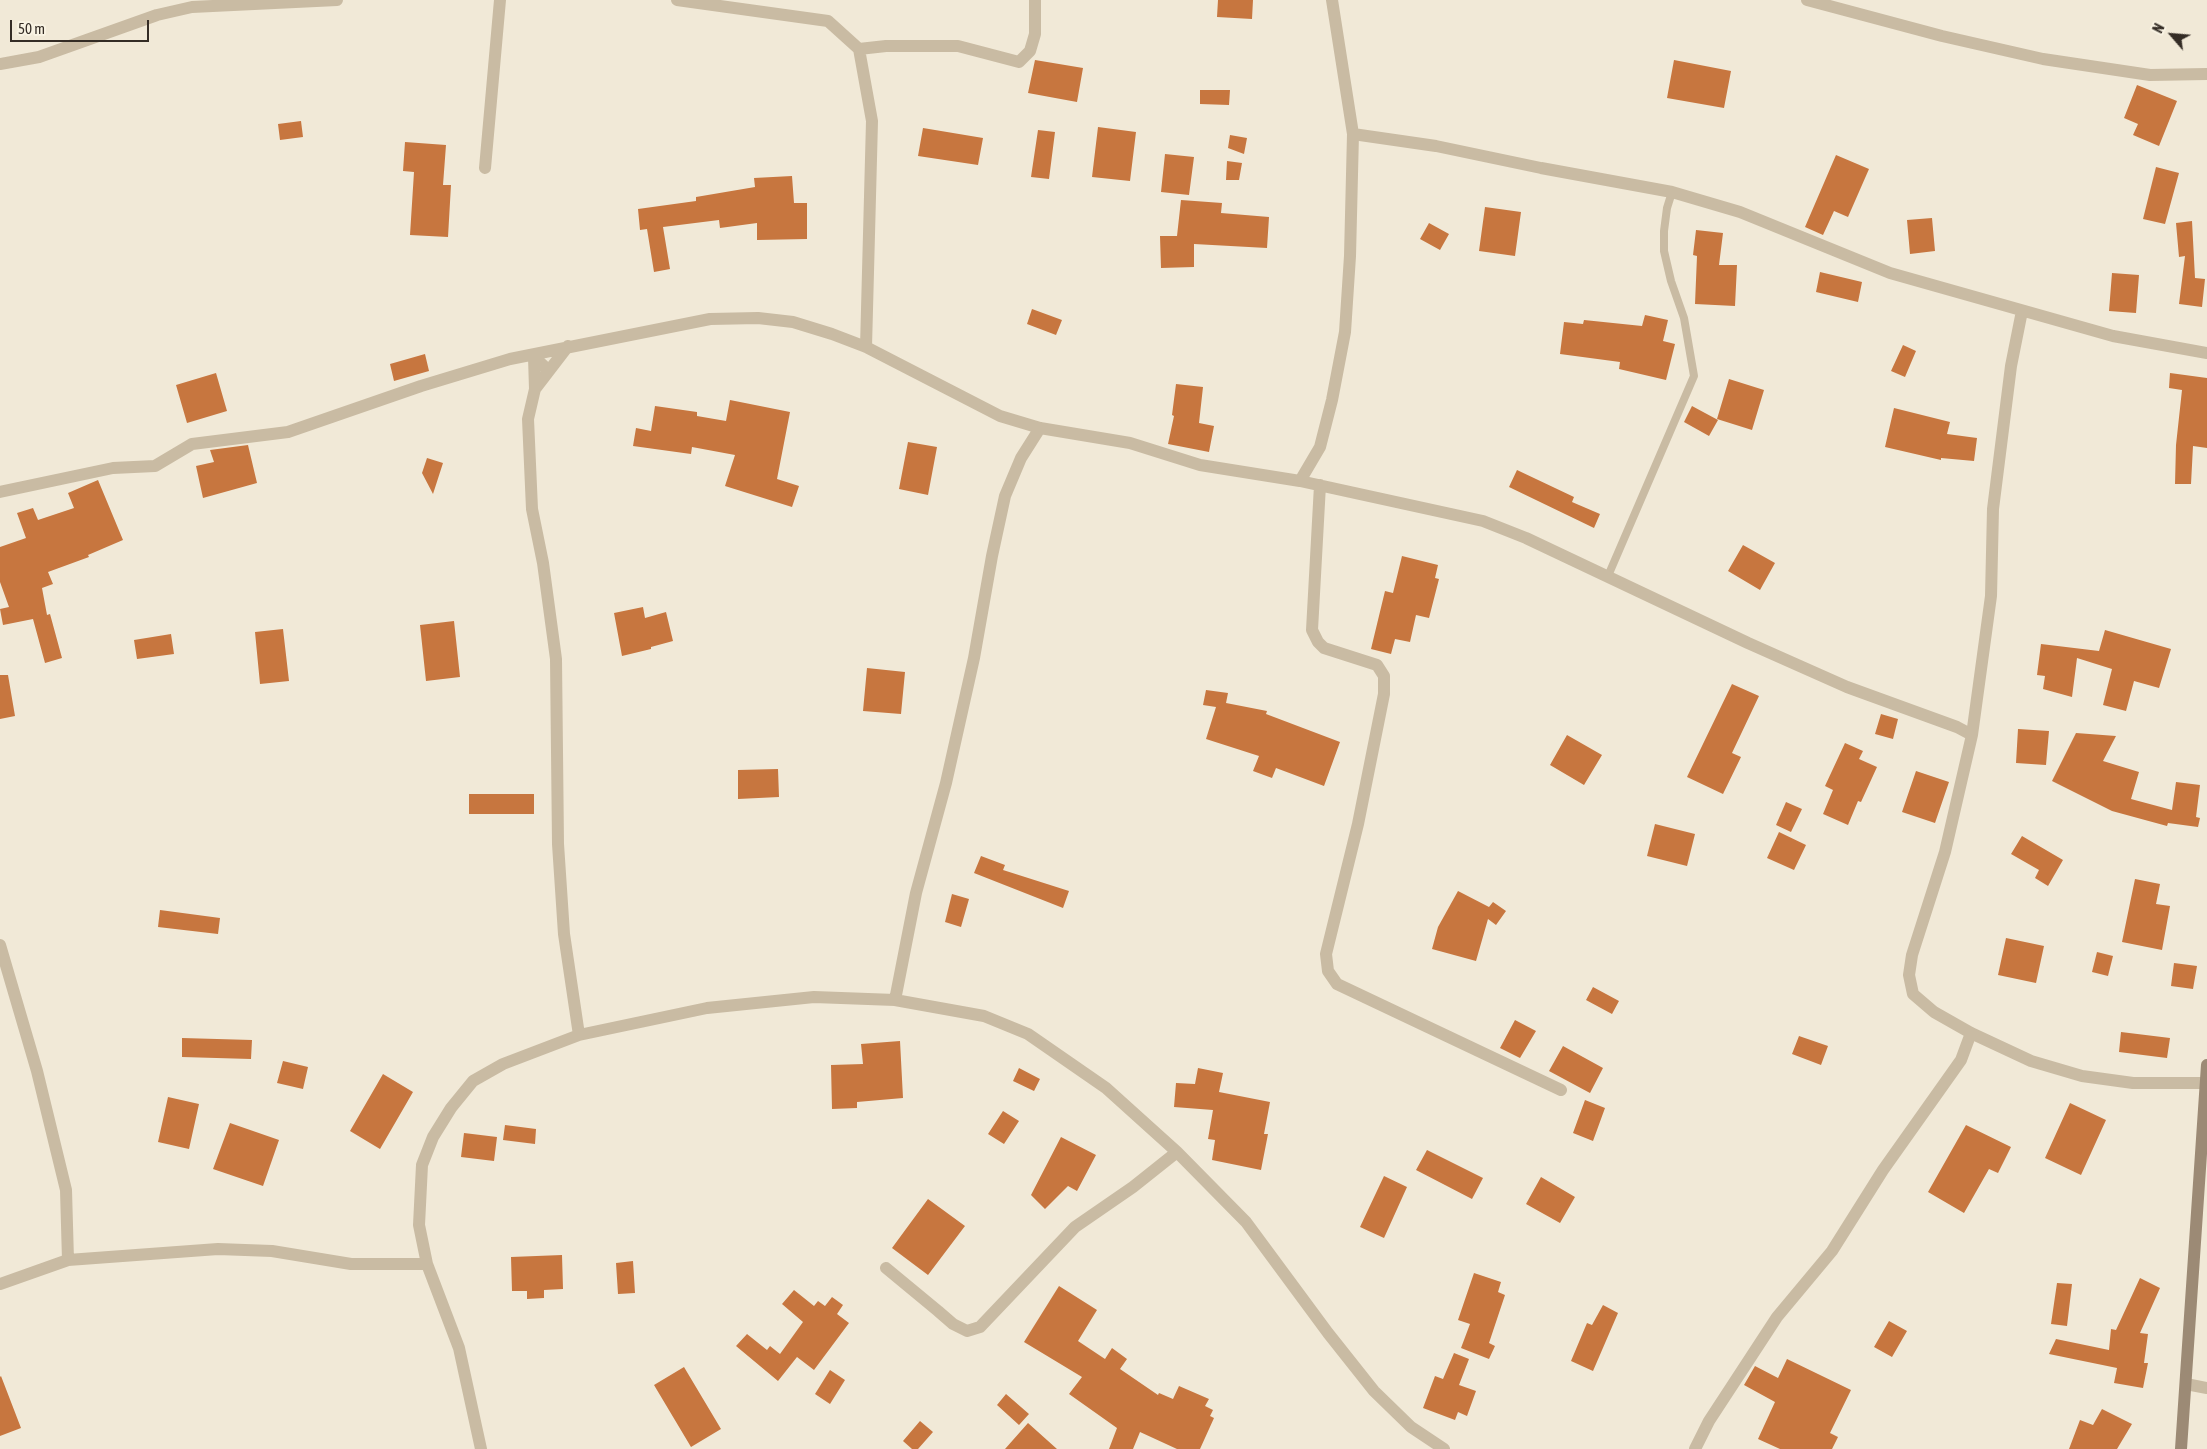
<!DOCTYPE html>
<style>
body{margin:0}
#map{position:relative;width:2207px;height:1449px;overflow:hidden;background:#f1e9d7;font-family:"Asap Condensed",sans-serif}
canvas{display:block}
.north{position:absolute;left:2147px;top:10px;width:50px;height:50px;-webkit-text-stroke:4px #f9f3e3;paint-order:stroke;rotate:297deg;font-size:14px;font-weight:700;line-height:20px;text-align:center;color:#342c25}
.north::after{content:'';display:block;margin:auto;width:18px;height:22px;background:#342c25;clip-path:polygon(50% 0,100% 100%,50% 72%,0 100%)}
.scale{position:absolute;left:10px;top:20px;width:139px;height:22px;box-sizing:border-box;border:2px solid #342c25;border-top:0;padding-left:6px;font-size:15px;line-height:18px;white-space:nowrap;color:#342c25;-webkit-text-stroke:4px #f9f3e3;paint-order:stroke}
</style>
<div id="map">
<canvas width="2207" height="1449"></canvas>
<div class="north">N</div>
<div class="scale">50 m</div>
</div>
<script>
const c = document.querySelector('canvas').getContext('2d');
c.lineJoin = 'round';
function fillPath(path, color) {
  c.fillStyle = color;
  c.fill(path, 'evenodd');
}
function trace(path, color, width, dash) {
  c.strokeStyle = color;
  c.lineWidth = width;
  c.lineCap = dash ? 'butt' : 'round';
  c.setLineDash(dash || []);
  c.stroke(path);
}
const building = new Path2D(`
 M1218,0h35l-1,19 -35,-2z
 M1035,60l48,8 -6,34 -49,-9z
 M1674,60l57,11 -7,37 -57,-10z
 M2137,85l40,16 -18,45 -26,-11 5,-11 -14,-6z
 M1200,90h30l-1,15 -29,-1z
 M301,121l2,16 -23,3 -2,-16z
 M1098,127l38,5 -6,49 -38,-4z
 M923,128l60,10 -5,27 -60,-9z
 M1038,130l17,2 -6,47 -18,-2z
 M1230,135l17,3 -3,16 -16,-6z
 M405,142l41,3 -3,40h8l-3,52 -38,-2 4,-63 -11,-1z
 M1165,154l29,3 -5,38 -28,-3z
 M1836,155l33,14 -21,48 -14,-6 -11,24 -18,-8z
 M1227,161l15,2 -3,17h-13z
 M2156,167l23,6 -14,51 -22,-5z
 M792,176l2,27h13v36l-50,1v-17l-37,5 -1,-8 -56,7 7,42 -16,3 -7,-43 -7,1 -2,-21 58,-8v-4l59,-10 -1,-9z
 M1181,200l41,3 -1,10 48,4 -2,31 -73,-4v23l-33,1 -1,-32h17z
 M1485,207l36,5 -6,44 -36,-5z
 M1932,218l3,33 -25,3 -3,-34z
 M2192,221l3,57 10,1 -3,28 -23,-3 6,-48 -6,1 -3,-34z
 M1429,223l20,11 -9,16 -20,-11z
 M1696,230l27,3 -4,32h18l-2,41 -40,-2 2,-48 -4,-1z
 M1820,272l42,10 -4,20 -42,-10z
 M2112,273l27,2 -3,38 -27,-2z
 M1032,309l30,11 -6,15 -29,-11z
 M1645,315l23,5 -5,21 12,3 -9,36 -47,-11 1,-7 -60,-8 4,-32 19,2 1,-4 58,6z
 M1903,345l13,6 -11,26 -14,-6z
 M425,354l4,17 -35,10 -4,-17z
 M216,373l11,38 -40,12 -11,-38z
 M2170,373l37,5v70l-14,-2 -2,38h-16l1,-39 6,-55 -13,-2z
 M1729,379l35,11 -12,40 -35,-11z
 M1176,384l27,3 -4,36 15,3 -5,26 -41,-8 6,-28 -2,-1z
 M730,400l60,12 -13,67 22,7 -7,21 -67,-21 10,-31 -43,-8 -1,7 -58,-8 3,-18 15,3 4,-25 42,6v4l29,5z
 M1692,406l26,14 -9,16 -25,-14z
 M1894,408l56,14 -3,12 30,4 -3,23 -33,-3v2l-56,-13z
 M908,442l29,5 -9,48 -29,-6z
 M248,445l9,38 -54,15 -7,-32 18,-4 -4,-12z
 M427,458l16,5 -10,31 -11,-21z
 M1517,470l57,27 -2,5 28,12 -6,14 -85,-41z
 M98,480l25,60 -35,15 1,2 -41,15 5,12 -11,4 5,27 3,-1 12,44 -17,5 -12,-44 -30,6 -3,-16 9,-2 -9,-25v-35l26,-9 -9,-25 16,-5 5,12 36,-12 -6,-15z
 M1743,545l32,18 -15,27 -32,-19z
 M1402,556l36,9 -3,13 4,1 -10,39 -13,-3 -6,27 -15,-3 -4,15 -20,-5 14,-58 8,2z
 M643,607l2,11 21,-6 7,29 -22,6v2l-29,7 -8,-43z
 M454,621l6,56 -34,4 -6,-56z
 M283,629l6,52 -29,3 -5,-52z
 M2105,630l66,19 -12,39 -25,-7 -8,30 -23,-6 9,-36 -35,-11 -5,39 -29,-8 2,-13 -8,-1 4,-31 58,7z
 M171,634l3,20 -37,5 -3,-19z
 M867,668l38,4 -4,42 -38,-3z
 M0,675h8l7,41 -15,3z
 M1732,684l27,12 -27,57 9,4 -18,37 -36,-17z
 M1206,690l22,3 -2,10 41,8 -1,3 74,28 -16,44 -48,-18 -4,10 -19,-7 6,-15 -53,-17 10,-32 -13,-2z
 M1881,714l17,5 -5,20 -18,-5z
 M2018,729l31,2 -3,34 -30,-2z
 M2076,733l40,3 -13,25 36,11 -8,27 41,11 4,-28 24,3 -4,32 4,1 -2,9 -30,-4 -1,3 -55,-15 -60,-30z
 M1567,735l35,20 -18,30 -34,-20z
 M1845,743l18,8 -4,8 18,8 -16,35 -3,-1 -10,24 -25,-11 10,-24 -8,-4z
 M778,769l1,28 -41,2v-29z
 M1916,771l33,11 -14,41 -33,-11z
 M469,794h65v20h-65z
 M1786,802l16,7 -11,23 -15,-7z
 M1655,824l40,10 -8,32 -40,-10z
 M1779,832l27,13 -12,25 -27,-12z
 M2022,836l41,24 -15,26 -13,-8 4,-8 -28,-16z
 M981,856l24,9 -2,5 66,21 -6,17 -89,-35z
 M2135,879l25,5 -4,20 14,2 -8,44 -40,-8z
 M1458,891l31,16 4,-5 13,9 -10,14 -8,-6 -12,42 -44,-12 6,-22z
 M952,894l17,5 -8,28 -16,-5z
 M160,910l60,8 -2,16 -60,-7z
 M2006,938l38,8 -8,37 -38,-8z
 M2097,952l16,4 -5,20 -16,-4z
 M2174,963l23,3 -4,23 -22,-3z
 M1593,987l26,14 -7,13 -26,-14z
 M1515,1020l21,11 -16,27 -20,-10z
 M2121,1032l49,6 -3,20 -48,-6z
 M1799,1036l29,10 -7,19 -29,-11z
 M182,1038l70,2 -1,19 -69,-2z
 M900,1041l3,57 -46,4v6l-25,1 -1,-44 32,-1 -2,-20z
 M1563,1046l40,22 -13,25 -41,-22z
 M283,1061l25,6 -5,22 -26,-6z
 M1019,1068l21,11 -6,12 -21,-10z
 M1198,1068l25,5 -4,19 51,10 -6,32h4l-7,36 -49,-10 3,-20 -7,-1 5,-29 -39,-3 2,-24 19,1z
 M383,1074l30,18 -33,57 -30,-18z
 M168,1097l31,7 -10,45 -31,-7z
 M1585,1100l20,8 -12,33 -20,-8z
 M2070,1103l36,17 -25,55 -36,-17z
 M1003,1111l16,10 -15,23 -16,-10z
 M230,1123l49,17 -16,46 -50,-17z
 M505,1125l31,4 -1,15 -32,-4z
 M1966,1125l45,22 -13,26 -9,-4 -25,44 -36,-21z
 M464,1133l33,4 -3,24 -33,-4z
 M1061,1137l35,18 -19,36 -9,-5 -23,23 -14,-14z
 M1427,1150l56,28 -11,21 -56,-29z
 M1384,1176l23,11 -23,51 -24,-11z
 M1541,1177l34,20 -15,26 -34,-19z
 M928,1199l37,27 -37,49 -36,-27z
 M562,1255l1,34 -19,1v8l-17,1v-8h-15l-1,-34z
 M633,1261l2,32 -17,1 -2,-31z
 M1474,1273l27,9 -3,10 7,3 -16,48 6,3 -6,13 -28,-11 9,-24 -12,-4z
 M2140,1278l20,10 -20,45 8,1 -4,29h4l-5,25 -29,-5 3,-15 -68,-14 7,-15 53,11 2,-21 5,1z
 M2057,1283l15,1 -5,42 -16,-2z
 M1059,1286l38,24 -19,31 27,18 7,-11 15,11 -7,10 38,26 1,-2 14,6 6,-13 30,13 -4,7 8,4 -3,6 4,2 -14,31h-23l-37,-17 -7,17h-24l8,-21 -48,-34 13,-17 -58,-35z
 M794,1290l20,16 4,-5 7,5 7,-9 11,8 -6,9 12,9 -35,47 -17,-13 -19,24 -42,-35 11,-12 20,16 3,-4 10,8 23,-32 -21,-18z
 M1603,1305l15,8 -25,58 -22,-10 16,-38 5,2z
 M1889,1321l18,10 -15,26 -18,-10z
 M1454,1353l15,6 -10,26 17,6 -9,25 -9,-4 -3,8 -32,-12 12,-32 8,3z
 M1787,1359l64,31 -21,43 8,4 -6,12h-52l-22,-10 17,-37 -31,-17 11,-19 23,12z
 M684,1367l37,62 -30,18 -37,-62z
 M830,1370l15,10 -15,24 -15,-10z
 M1,1376l20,52 -21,8v-59z
 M1006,1394l23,20 -10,11 -22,-20z
 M2102,1409l30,15 -15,25h-48l11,-29 13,5z
 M920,1421l13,11 -15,17h-6l-9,-8z
 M1028,1423l29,26h-52z`);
const lane = new Path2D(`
 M1608,576l86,-200 -10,-58 -13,-37 -7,-30v-20l3,-23 5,-16`);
const street = new Path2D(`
 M677,0l151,21 31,28
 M1807,0l135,36 101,23 107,16 57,-1
 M0,64l39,-7 118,-42 35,-8 145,-7
 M1353,134l83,12 105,22 131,24 68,20 150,61 223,63 94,17
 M485,168l15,-168
 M568,346l-33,43 -7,30 4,90 11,54 13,96 2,185 6,90 15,101
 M866,347l6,-226 -13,-72 27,-3h72l61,16 11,-11 5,-17v-34
 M535,389l-1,-32 14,13
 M1300,481l20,-34 12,-47 13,-68 5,-76 3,-122 -21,-134
 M1320,485l-8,145 6,12 6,6 53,17 7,11v18l-26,130 -32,130 2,17 9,13 224,106
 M0,492l113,-24 42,-2 37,-22 96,-12 133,-46 89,-27 200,-40 48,-1 35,4 39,12 34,13 134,69 40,12 90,15 70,22 100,16 183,40 43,17 222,105 99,44 110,40 15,8 -27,117 -33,103 -3,20 4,19 21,18 37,21 60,28 51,15 51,7h71
 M1972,735l19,-139 2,-87 18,-143 11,-55
 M0,945l37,126 29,119 2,70
 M895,1000l21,-107 30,-110 28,-125 18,-102 13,-60 16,-38 19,-30
 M886,1268l52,43 15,13 14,7 13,-4 95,-100 58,-40 44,-35
 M0,1284l68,-24 150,-11 54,2 79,13h76
 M2186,1384l21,4
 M481,1449l-22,-101 -32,-84 -8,-39 3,-60 11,-28 18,-29 22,-27 30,-17 76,-29 128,-27 107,-11 81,3 89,16 44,18 78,54 71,64 69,70 82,111 46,58 37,36 33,22
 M1695,1449l14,-28 68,-104 55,-66 51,-81 78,-110 10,-27`);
const secondary = new Path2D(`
 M2181,1449l26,-384`);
fillPath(building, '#c7763f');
trace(lane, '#c9bba3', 8);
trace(street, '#c9bba3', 12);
trace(secondary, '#9c8a75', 12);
</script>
